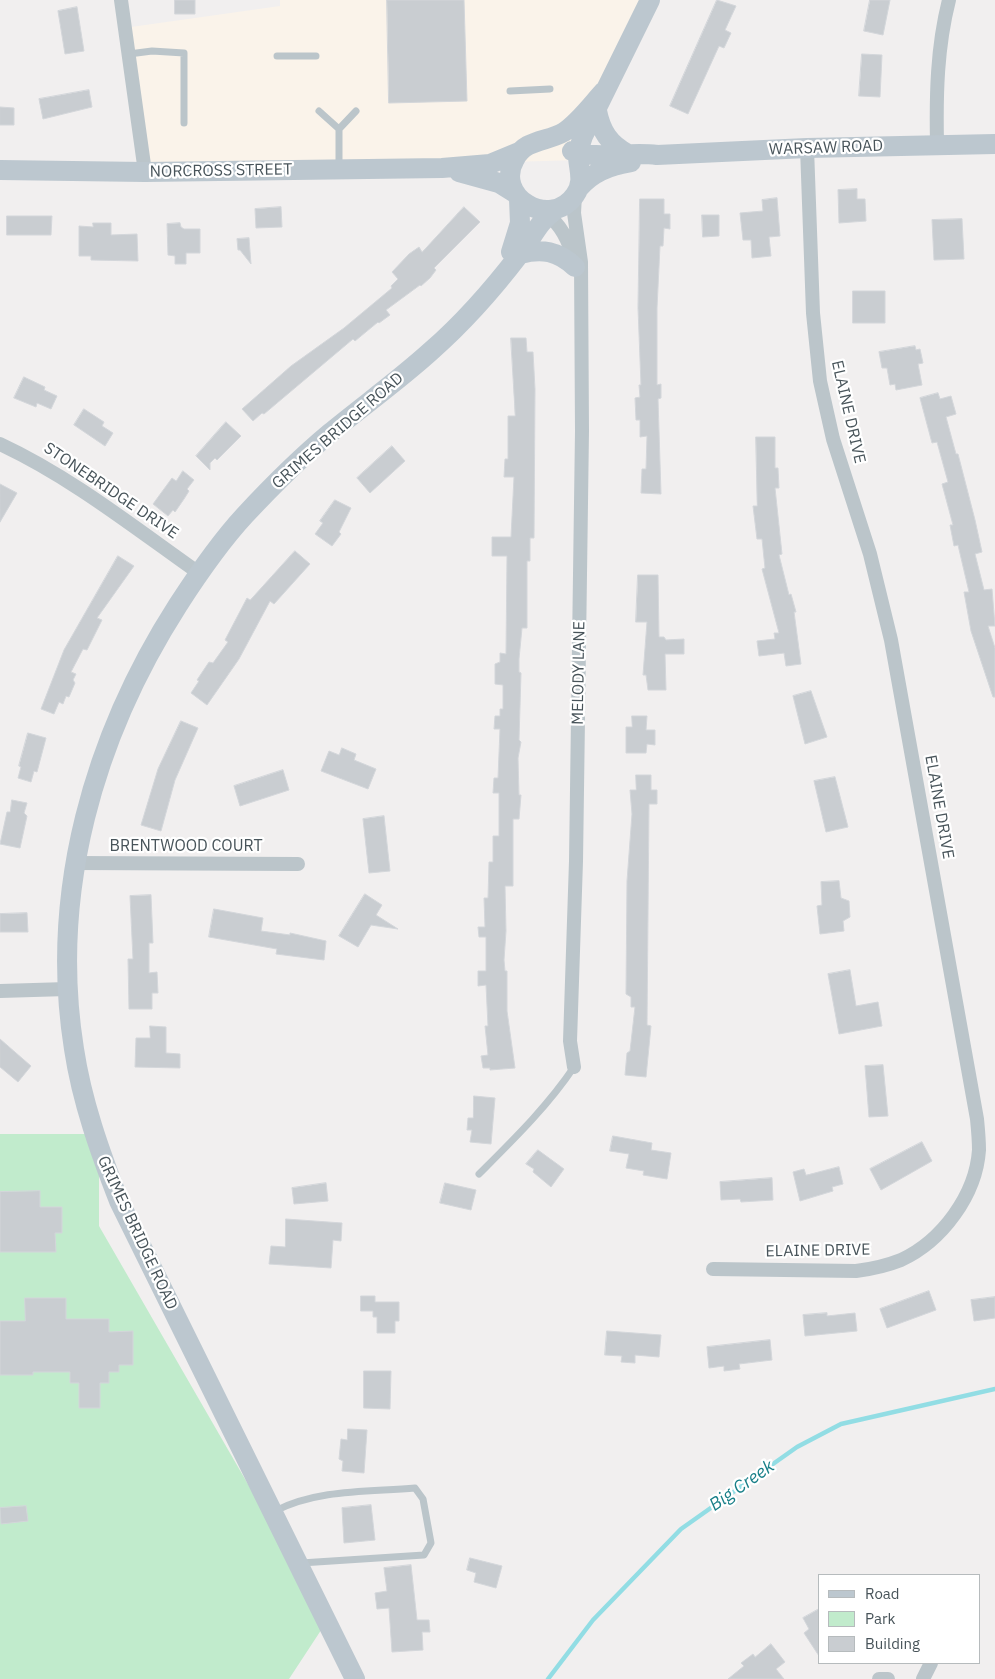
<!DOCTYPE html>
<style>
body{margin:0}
#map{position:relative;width:995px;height:1679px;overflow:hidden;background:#f1efef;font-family:"IBM Plex Sans",sans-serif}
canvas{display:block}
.legend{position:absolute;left:818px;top:1574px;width:162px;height:90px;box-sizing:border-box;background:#fff;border:1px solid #b6bbbd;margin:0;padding:6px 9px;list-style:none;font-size:15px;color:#48545a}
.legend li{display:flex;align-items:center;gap:10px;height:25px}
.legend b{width:25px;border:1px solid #b6bbbd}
</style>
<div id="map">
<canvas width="995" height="1679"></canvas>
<ul class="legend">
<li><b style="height:6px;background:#bcc7cf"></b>Road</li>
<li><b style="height:14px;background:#c1ebcc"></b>Park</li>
<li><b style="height:14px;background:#c9cdd1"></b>Building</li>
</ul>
</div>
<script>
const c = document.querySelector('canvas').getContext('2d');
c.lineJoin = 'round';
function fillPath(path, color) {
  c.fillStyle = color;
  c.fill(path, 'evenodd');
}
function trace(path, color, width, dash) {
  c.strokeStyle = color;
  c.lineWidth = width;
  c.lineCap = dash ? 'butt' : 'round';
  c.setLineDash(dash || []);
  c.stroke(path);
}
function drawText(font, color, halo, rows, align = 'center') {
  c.font = font + ' "IBM Plex Sans",sans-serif';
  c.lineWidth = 4.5;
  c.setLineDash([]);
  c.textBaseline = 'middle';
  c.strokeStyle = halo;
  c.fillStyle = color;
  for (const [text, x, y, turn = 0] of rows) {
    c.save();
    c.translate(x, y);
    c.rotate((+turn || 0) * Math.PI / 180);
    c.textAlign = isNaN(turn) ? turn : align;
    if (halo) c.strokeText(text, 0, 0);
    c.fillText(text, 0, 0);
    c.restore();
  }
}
const commercial = new Path2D(`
 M280,0h371l-70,160 -437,12 -13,-145 149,-21z`);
const green = new Path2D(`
 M0,1134h99v92l195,338 35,54 -40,61h-289z`);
const stream = new Path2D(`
 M548,1679l45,-59 88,-91 116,-82 44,-23 154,-35`);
const building = new Path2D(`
 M175,0h20v14h-20z
 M387,0h77l3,101 -78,2z
 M717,0l19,6 -11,24 6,3 -7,15 -5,-2 -31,68 -18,-8z
 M870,0h20l-7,35 -19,-4z
 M77,7l7,44 -19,3 -7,-43z
 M862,54l20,1 -2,42 -21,-1z
 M89,90l3,17 -49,12 -4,-20z
 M0,107l14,1v17h-14z
 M857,189v10h8l1,22 -27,2 -1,-33z
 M777,198l3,38 -11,1 2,19 -19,2 -1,-18h-8l-3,-27 23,-2 -1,-11z
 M640,199h24v15h6v15l-6,-1 -1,18h-3l-3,62v77l4,-1v14l-3,1 3,95 -20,-1 1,-24h4l1,-33 -7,1v-17h-4l-1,-22 5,-1 -1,-12h2l-3,-77z
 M281,207l1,20 -26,1 -1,-19z
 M464,207l16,15 -46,46 2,2 -6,8 -9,8 -1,-1 -34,25 4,5 -11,8 -1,-1 -23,19 -2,-2 -89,75 -2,-1 -9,8 -11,-12 49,-43 53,-38 48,-40 -1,-2 7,-7 -6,-7 17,-18 10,-7 3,5z
 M702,215h17v21l-16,1z
 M7,216h45l-1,19h-44z
 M962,219l2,40 -30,1 -2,-40z
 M93,223h18v12l26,-1 1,27 -47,-1v-4h-12v-30l14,1z
 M180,223l1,4 3,2h16v24h-14v11h-11v-8l-7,-1 -1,-31z
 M249,238l2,26 -11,-14h-2l-1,-11z
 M853,291h32v32h-32z
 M511,338h15l1,14h6l2,37 -1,149h-4v23h-3v67h-5l-3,31v13l2,1 -2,67 2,2 -3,16 1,37h2l-2,24h-6v67h-8l1,45 -2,29 1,11h2v40l8,57 -25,2v-2h-7l-2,-12 7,-1 -3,-29h3l-2,-41 -8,1v-15h8v-34h-7l-1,-10h7l-1,-29h4l1,-36h4v-26h6v-43h-6l1,-15h4l2,-49h-6l1,-13h5v-7h3v-24l-8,-1v-20l5,-2v-9l6,1 1,-98h-15v-19h19l3,-60h-10l1,-18h3v-43h7z
 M915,346l1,4 4,-1 3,14 -5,1 4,21 -26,5 -1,-6 -5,1 -3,-17h-5l-3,-16z
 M24,377l21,10 -1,3 13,6 -6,13 -14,-6 -1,4 -22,-9z
 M938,393l2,6 11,-3 5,18 -10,3 10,37h2l17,66 7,32 -7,2 9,36 8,-1 3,37h-7l7,22v49h-2l-22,-66 -7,-39h5l-11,-47 -4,1 -4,-21h3l-11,-41 6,-2 -11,-40 -5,1 -12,-45z
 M84,409l20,13 -2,4 11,7 -8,13 -31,-21z
 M226,422l15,14 -24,24 -2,-2 -5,5v7l-14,-14z
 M756,437h19v31h3l1,20h-4l7,66 -3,1 10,40 2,-1 5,18h-2l7,52 -15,2 -2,-13 -25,3 -2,-15 18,-2 -1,-6h5l-17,-64 3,-1 -3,-29h-5l-4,-33h4z
 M392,446l13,15 -35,32 -13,-15z
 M183,471l11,9 -7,9 2,2 -5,8 -9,13 -2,-2 -5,6 -15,-12 19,-26 4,3z
 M0,484l17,9 -17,29z
 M335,500l16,8 -12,24 2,2 -9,12 -17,-12 8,-11 -3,-2z
 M295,551l15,13 -36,40 -4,-3 -31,58 -32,46 -16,-12 8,-12 -2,-1 12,-18 4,1 15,-21 -3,-2 22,-42 3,2z
 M118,556l16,10 -37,52 5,2 -15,30 -4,-1 -12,23 5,2 -3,6 2,3 -6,14 -3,-1 -3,8 -4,-2 -5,12 -13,-5 23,-59z
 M638,575h20l1,62h5l2,3 18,-1v15h-19l1,36h-18l-2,-15h-3l4,-53h-11z
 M811,691l16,46 -22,7 -12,-48z
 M632,716h15l-1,14h9v15l-8,-1 -1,9h-20v-26h6z
 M181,721l17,7 -23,52 -14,51 -20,-6 17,-56z
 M28,733l18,5 -9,34 -3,-1 -3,11 -13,-4 3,-11 -2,-1z
 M342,748l14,6 -2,6 22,9 -8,20 -47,-18 8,-20 10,4z
 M283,770l6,20 -49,16 -6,-20z
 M636,775h15v15h6v14h-8l-2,221 4,1 -5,51 -21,-2 2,-22 3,-2 5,-44h-4v-10l-5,-3 1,-113 5,-67 -2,-24h6z
 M835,777l13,50 -22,5 -12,-51z
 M12,800l15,3 -3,10 3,3 -7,32 -20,-4 7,-32h3z
 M384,816l6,55 -21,2 -6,-54z
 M839,881l2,17 8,3 1,16 -7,4 1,10 -24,3 -3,-28 5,-1 -1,-23z
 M365,894l17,11 -6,10 22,14 -27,-4 -13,22 -19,-11z
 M151,895l2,48h-4v30l8,-1 1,21h-6v16h-23l-1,-50h5l-3,-63z
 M214,909l49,9 -2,13 29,4v-2l36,8 -2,19 -48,-6 1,-5 -68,-12z
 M27,913l1,19h-28v-18z
 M850,970l6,36 22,-4 4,24 -43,8 -11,-60z
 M150,1026l16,1v26l14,1v14l-45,-1 1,-29h14z
 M0,1039l31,27 -13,16 -18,-15z
 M883,1065l5,51 -19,1 -4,-51z
 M474,1096l21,2 -4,46 -21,-2 2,-12h-5l1,-12h5z
 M613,1136l39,7 -1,7 20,3 -4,26 -24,-4 1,-4 -18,-3 3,-14 -19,-3z
 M922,1142l10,19 -51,29 -11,-21z
 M538,1150l26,19 -13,18 -18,-15 1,-3 -8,-5z
 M839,1167l4,17 -11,3 1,4 -33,10 -7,-29 11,-3 2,6z
 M772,1178l1,22 -32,2 -1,-3 -19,1 -1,-18z
 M326,1183l2,18 -34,3 -2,-16z
 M445,1183l31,7 -5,20 -31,-7z
 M40,1191v16h22v26h-7l1,19h-56v-60z
 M286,1219l56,4 -1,18 -8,-1 -2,28 -62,-4 2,-18 14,1z
 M929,1291l7,19 -49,18 -7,-19z
 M361,1296h14v6h24v19h-4v12h-18v-16h-4v-6h-12z
 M995,1297v21l-21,3 -3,-21z
 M25,1298h41v21h43v13l24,-1v34h-14v7h-10v11h-9v25h-21v-25h-9v-11h-37v3h-33v-54h25z
 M827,1313v3l28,-3 2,18 -52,5 -2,-21z
 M607,1331l54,4 -2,22 -24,-2v8l-14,-1 1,-6 -17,-1z
 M770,1340l2,20 -33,4 1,5 -16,2v-5l-15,2 -2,-21z
 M364,1371h27l-1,38 -26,-1z
 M348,1429l19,1 -3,43 -22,-2 1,-10 -4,-2 2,-20 6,1z
 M371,1505l4,35 -31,3 -2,-35z
 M26,1506l2,15 -27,3 -1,-16z
 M470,1558l32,8 -6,22 -22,-6 2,-9 -9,-3z
 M411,1565l6,55h12l1,12h-8l1,18 -31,2 -3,-44 -12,1 -2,-16 12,-2 -3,-23z
 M819,1609v47l-15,-23 5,-4 -6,-11z
 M771,1644l14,18 -9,7 8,10h-56l16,-13 -3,-3 12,-9 2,3z`);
const lane = new Path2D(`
 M129,54l23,-3 32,2v70
 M277,56h39
 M510,91l40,-2
 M319,111l20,18v39
 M339,129l17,-18
 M479,1174c34,-34 68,-67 95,-107
 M275,1511c43,-22 93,-19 140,-23l8,11 8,44 -7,12 -123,8`);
const street = new Path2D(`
 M121,0l24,172
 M937,143c-1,-48 0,-96 12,-143
 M547,215c16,11 23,29 27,47
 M0,444c71,33 135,84 199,129
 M75,863l223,1
 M0,991l67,-2
 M574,1067l-4,-26 6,-180 6,-430 -1,-169 -7,-49 1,-18
 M713,1269l143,2c16,-2 30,-5 45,-11 41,-19 75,-65 78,-110 0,-10 -1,-21 -2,-31l-86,-479 -21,-86 -37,-115 -13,-58 -7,-68 -6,-165
 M879,1679h9
 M923,1679l8,-16`);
const secondary = new Path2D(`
 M604,91c-12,13 -25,31 -40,41 -17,10 -39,7 -49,27 -22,37 35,72 60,36 10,-14 3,-26 3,-40 1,-7 3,-13 5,-19l67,-136
 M597,111c4,20 12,33 31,43
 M572,151c27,9 57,0 85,4l150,-7 188,-4
 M0,170l145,2 297,-4 48,-4 29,-12
 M459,172l40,11 16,10
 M579,188c13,-16 32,-23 52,-26
 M511,252l9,-29 -1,-24
 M520,254c22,-6 38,-3 55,13
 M355,1679l-236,-478c-19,-49 -37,-99 -45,-152 -25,-157 20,-313 104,-444 20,-31 42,-63 67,-90 27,-29 55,-57 85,-82 34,-28 69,-53 101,-82 32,-28 62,-62 88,-96 13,-16 19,-33 36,-45`);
const streetNames = [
 ["WARSAW ROAD",826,148,-2],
 ["NORCROSS STREET",221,171,-1],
 ["ELAINE DRIVE",848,412,77],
 ["GRIMES BRIDGE ROAD",338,431,-41],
 ["STONEBRIDGE DRIVE",111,491,34],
 ["MELODY LANE",579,673,-89],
 ["ELAINE DRIVE",939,807,80],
 ["BRENTWOOD COURT",186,846],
 ["GRIMES BRIDGE ROAD",137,1233,65],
 ["ELAINE DRIVE",818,1251,-1]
];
const waterNames = [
 ["Big Creek",742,1486,-35]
];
fillPath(commercial, '#faf3ea');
fillPath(green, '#c1ebcc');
trace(stream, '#92dde4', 4.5);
fillPath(building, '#c9cdd1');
trace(building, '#d3d6da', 1);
trace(lane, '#bbc5ca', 7);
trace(street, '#bbc5ca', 14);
trace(secondary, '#bcc7cf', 20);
drawText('16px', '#48545a', '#fff', streetNames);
drawText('italic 18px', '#187f88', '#fff', waterNames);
</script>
